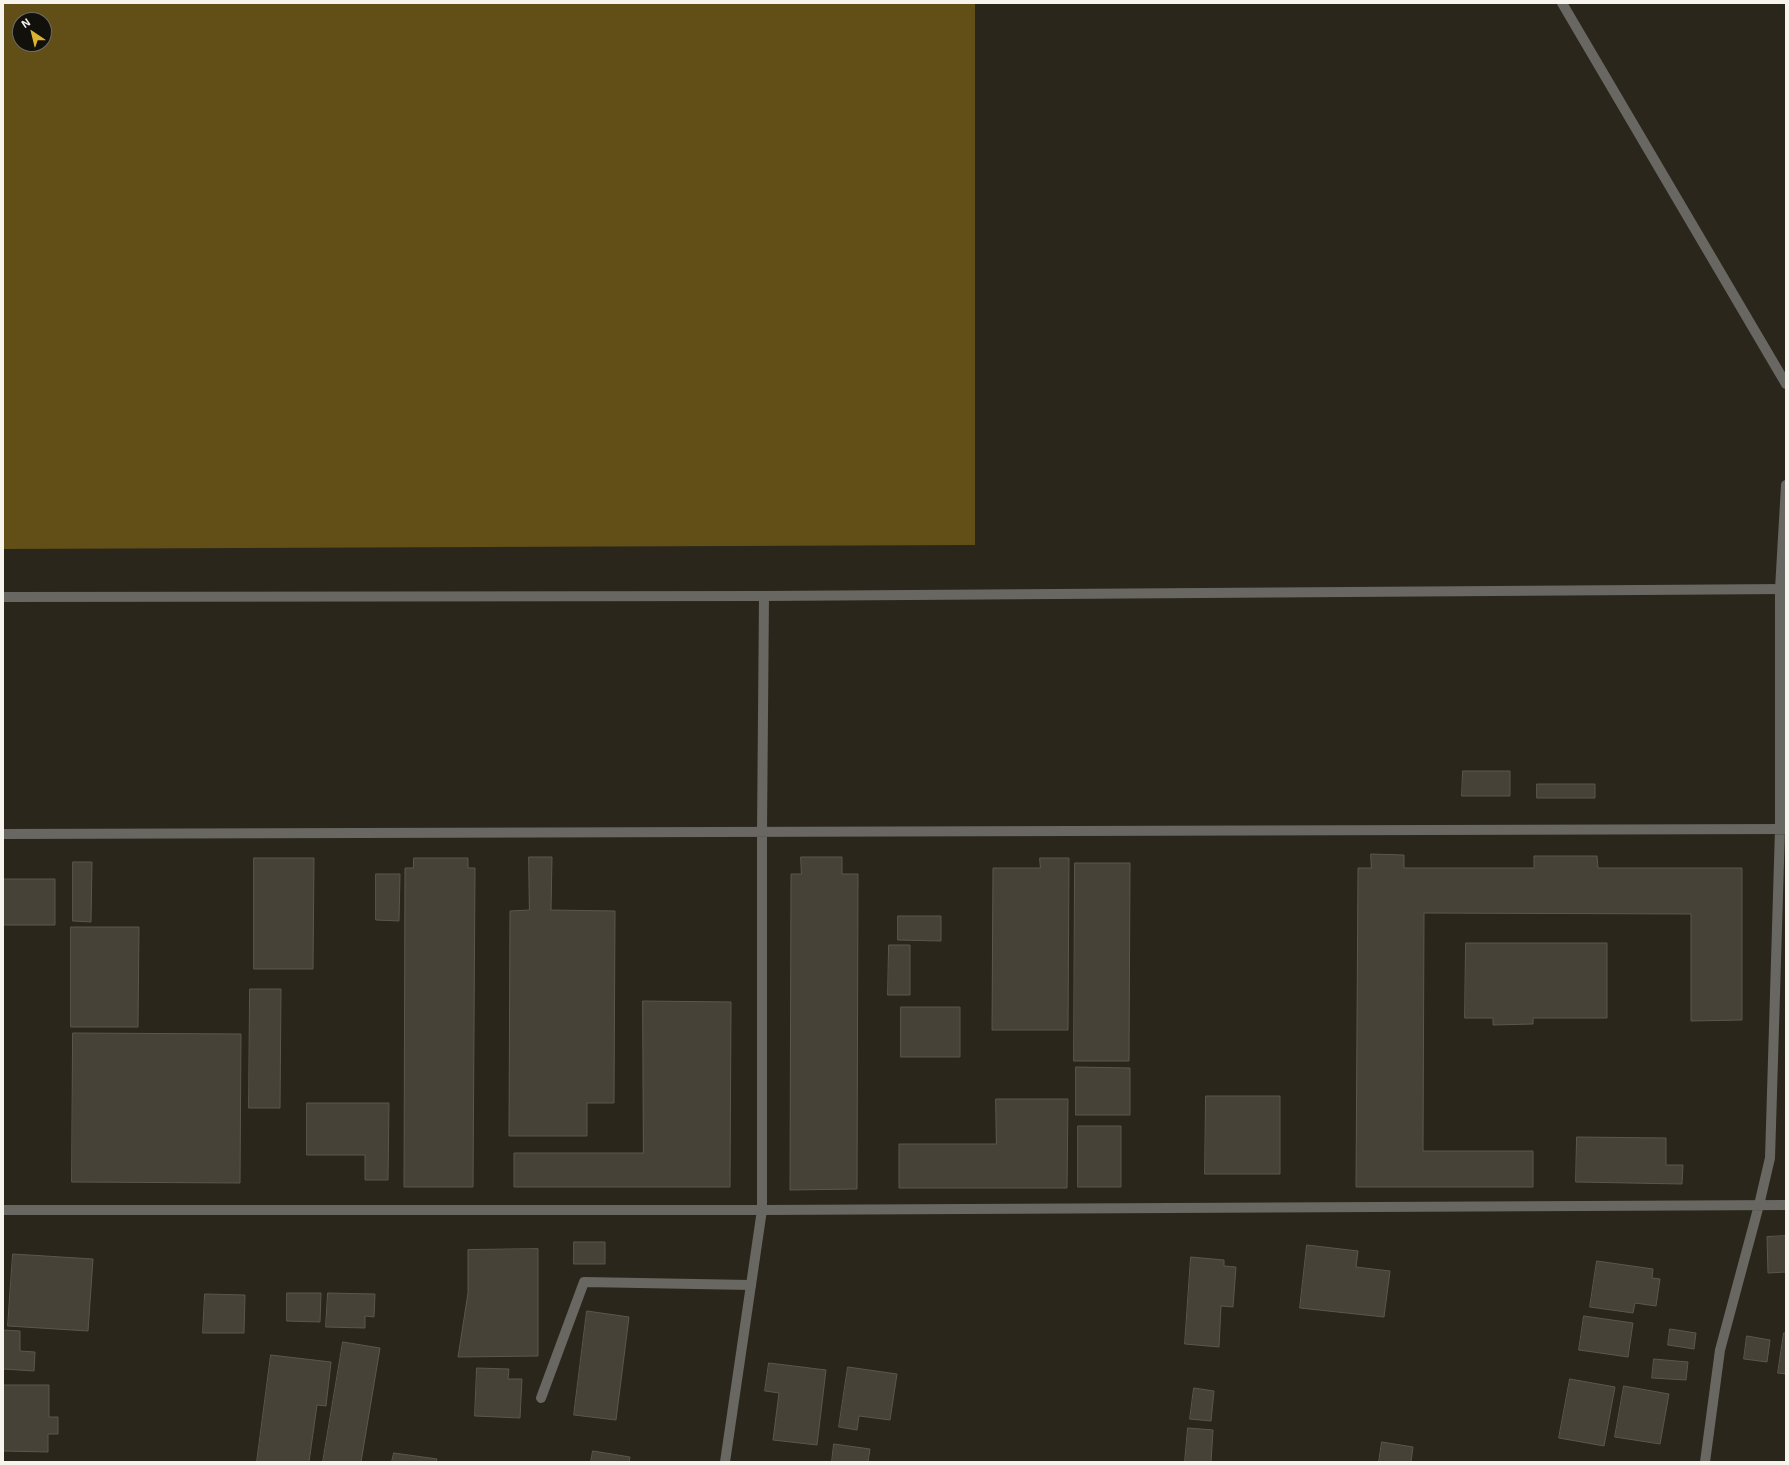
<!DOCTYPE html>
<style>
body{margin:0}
#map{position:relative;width:1789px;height:1465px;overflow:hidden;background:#2a261c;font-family:"Exo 2",sans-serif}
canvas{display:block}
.frame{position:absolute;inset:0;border:4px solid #f6f4ec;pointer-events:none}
.north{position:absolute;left:12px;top:12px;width:40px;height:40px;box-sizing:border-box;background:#11100b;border:1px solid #6d6b65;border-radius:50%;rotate:325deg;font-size:11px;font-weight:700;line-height:16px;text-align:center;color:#f6f4ec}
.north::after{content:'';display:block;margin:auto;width:14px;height:18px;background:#dab333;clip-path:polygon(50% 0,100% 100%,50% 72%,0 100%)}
</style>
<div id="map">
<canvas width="1789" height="1465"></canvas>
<div class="frame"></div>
<div class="north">N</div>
</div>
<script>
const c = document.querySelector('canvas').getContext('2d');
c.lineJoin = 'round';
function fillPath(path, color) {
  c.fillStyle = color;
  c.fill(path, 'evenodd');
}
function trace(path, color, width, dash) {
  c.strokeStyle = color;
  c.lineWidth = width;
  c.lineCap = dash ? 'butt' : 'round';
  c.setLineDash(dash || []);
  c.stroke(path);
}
const water = new Path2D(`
 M3,3h972v542l-972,4zM20,20h24v24h-24z`);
const building = new Path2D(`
 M1463,771h47v25h-48z
 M1537,784h58v14h-58z
 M1371,854l33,1v13h130v-12h63l1,12h144v152l-51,1v-107l-267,-1 -1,238h110v36h-177l2,-319h13z
 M529,857h23l-1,53 64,1 -1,192h-27v33h-78l1,-225 19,-1z
 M801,857h41v17h16l-1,315 -67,1 1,-316h10z
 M254,858h60l-1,111h-59z
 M414,858h54v10h7l-2,319h-69l1,-319h8z
 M1040,858h29l-1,172h-76l1,-162h47z
 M73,862h19l-1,60 -18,-1z
 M1075,863h55l-1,198h-55z
 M376,874h24l-1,47 -23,-1z
 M4,879h51v46h-51z
 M898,916h43v25l-43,-1z
 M71,927h68l-1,100h-67z
 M1466,943h141v75h-74v6l-40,1v-7h-28z
 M889,945h21v50h-22z
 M250,989h31l-1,119h-31z
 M643,1001l88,1 -1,185h-216v-34h129z
 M901,1007h59v50h-59z
 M73,1033l168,1 -1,149 -168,-1z
 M1076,1067l54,1v47h-54z
 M1206,1096h74v78h-75z
 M996,1099h72l-1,89h-168v-44h97z
 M307,1103h82l-1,77h-23v-25h-58z
 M1078,1126h43v61h-43z
 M1577,1137l89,1v27h17l-1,19 -106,-2z
 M1786,1236v36l-18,1 -1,-36z
 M574,1242h31v22h-31z
 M1307,1245l51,6 -2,16 34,4 -6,46 -84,-9z
 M538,1249v107l-80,1 10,-64v-43z
 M13,1254l80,5 -5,72 -80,-5z
 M1191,1257l33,3v6l12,1 -3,40 -12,-1 -2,41 -34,-3z
 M1597,1261l56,8 -1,9 8,1 -4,27 -21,-3 -2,10 -43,-6z
 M287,1293h34l-1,29 -33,-1z
 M328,1293l47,1 -1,23 -9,-1v12l-39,-1z
 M205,1294l40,1 -1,38h-41z
 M587,1311l42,6 -13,103 -42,-5z
 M1584,1316l49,7 -5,34 -49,-7z
 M1670,1329l26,4 -2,16 -26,-4z
 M3,1330l17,1v20l15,1 -1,19 -31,-2z
 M1784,1333h2v41l-8,-1z
 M1747,1336l23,4 -3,22 -23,-3z
 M343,1342l37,6 -19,114h-38z
 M271,1355l60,7 -5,44 -9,-1 -8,57h-52z
 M1654,1359l34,3 -2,18 -34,-2z
 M769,1363l57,7 -9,75 -44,-5 6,-47 -14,-2z
 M848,1367l49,7 -7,46 -31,-4 -2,14 -18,-3z
 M477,1368l32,1 -1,10h14l-2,39 -45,-2z
 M1570,1379l45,8 -11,59 -45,-8z
 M3,1385h46v32h9v17h-10v18l-45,-1z
 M1624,1386l45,8 -9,50 -45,-7z
 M1194,1388l20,3 -3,30 -21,-2z
 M1188,1428l25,2 -2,32h-26z
 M1382,1442l31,5 -2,15h-32z
 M834,1444l36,5 -2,13h-36z
 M593,1451l37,6 -1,5h-38z
 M394,1453l43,6 -1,3h-44z`);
const service = new Path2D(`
 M1562,3l224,381
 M1780,589l6,-104
 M541,1398l43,-116 167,3`);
const minor = new Path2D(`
 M3,834l1783,-5
 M3,1210h759l1024,-5
 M725,1462l37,-252v-379l2,-235
 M1705,1462l15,-112 39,-145 11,-47 10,-329v-240`);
const tertiary = new Path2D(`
 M3,597l761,-1 1022,-7`);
fillPath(water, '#614f17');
fillPath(building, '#464237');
trace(building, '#5c574b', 1);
trace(service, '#696761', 10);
trace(minor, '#696761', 10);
trace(tertiary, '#696761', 10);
</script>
